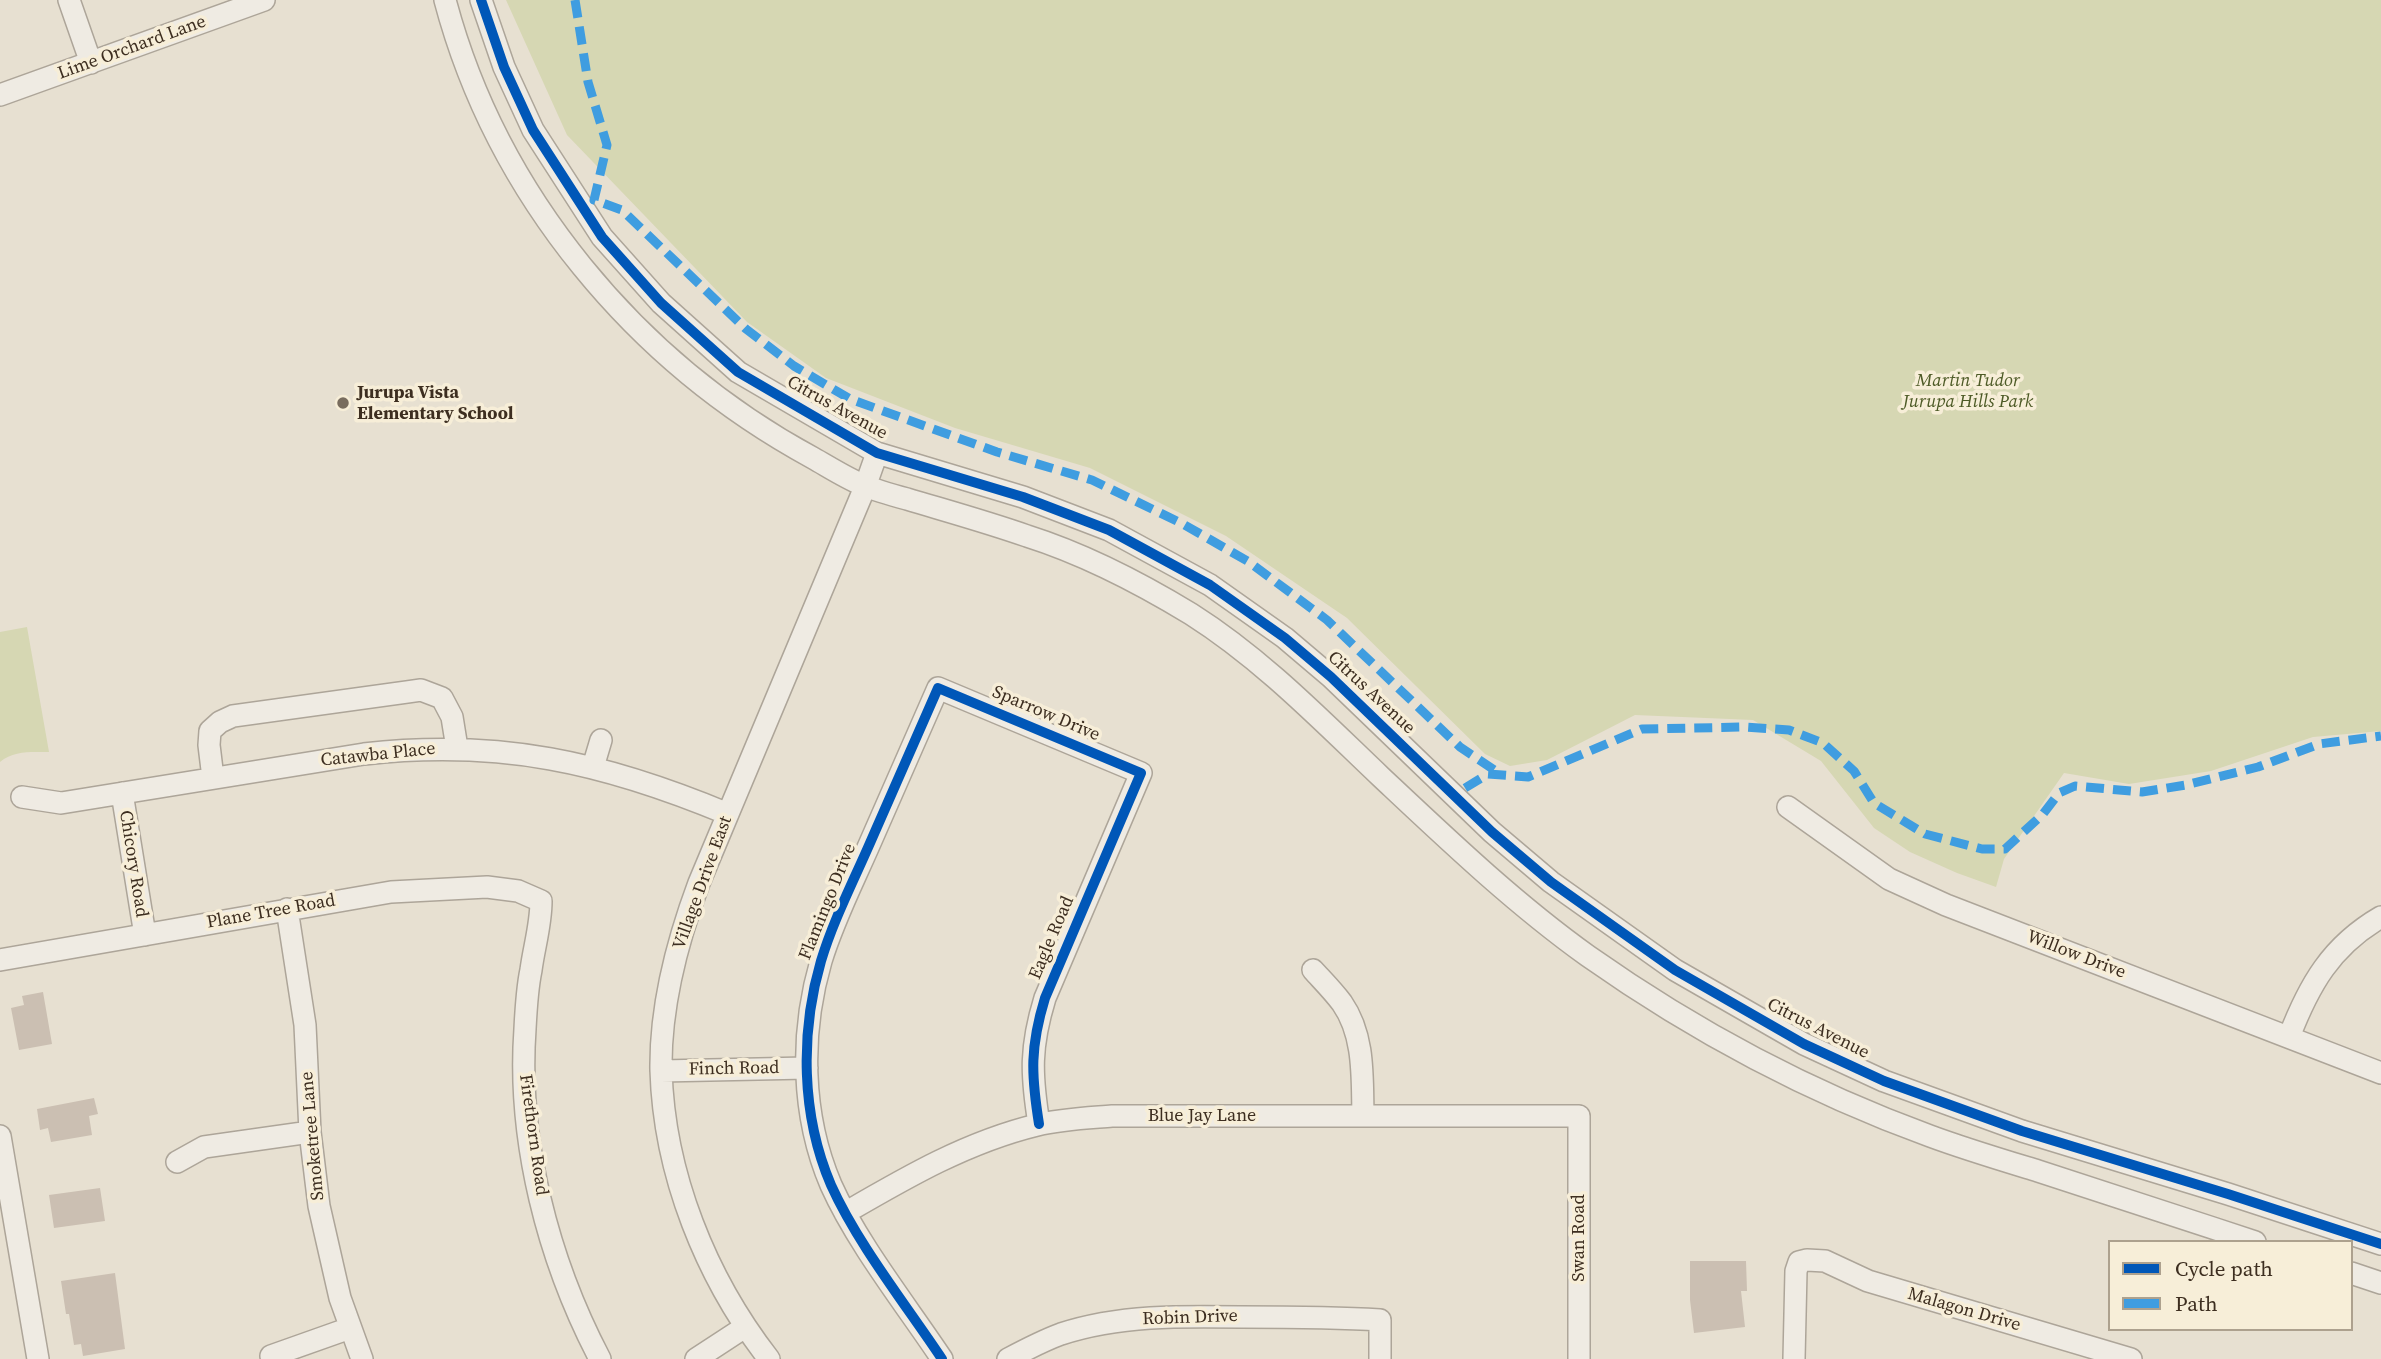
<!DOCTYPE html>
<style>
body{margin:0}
#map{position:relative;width:2381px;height:1359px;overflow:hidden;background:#e7e0d1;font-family:"Source Serif 4",serif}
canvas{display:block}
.legend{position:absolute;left:2108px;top:1240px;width:245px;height:91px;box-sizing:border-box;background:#f7eed8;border:2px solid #ada18e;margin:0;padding:9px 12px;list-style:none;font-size:21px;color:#3d2e20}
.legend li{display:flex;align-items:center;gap:14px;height:35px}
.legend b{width:35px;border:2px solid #ada18e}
</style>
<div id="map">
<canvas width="2381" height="1359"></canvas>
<ul class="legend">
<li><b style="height:9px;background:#0057b8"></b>Cycle path</li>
<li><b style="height:9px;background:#3f9de0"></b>Path</li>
</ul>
</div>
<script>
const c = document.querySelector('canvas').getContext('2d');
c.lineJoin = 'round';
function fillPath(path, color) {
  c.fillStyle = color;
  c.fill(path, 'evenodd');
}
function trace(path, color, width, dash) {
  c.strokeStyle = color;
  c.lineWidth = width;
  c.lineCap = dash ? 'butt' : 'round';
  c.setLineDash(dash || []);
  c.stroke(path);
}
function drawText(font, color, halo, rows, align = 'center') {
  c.font = font + ' "Source Serif 4",serif';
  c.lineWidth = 7;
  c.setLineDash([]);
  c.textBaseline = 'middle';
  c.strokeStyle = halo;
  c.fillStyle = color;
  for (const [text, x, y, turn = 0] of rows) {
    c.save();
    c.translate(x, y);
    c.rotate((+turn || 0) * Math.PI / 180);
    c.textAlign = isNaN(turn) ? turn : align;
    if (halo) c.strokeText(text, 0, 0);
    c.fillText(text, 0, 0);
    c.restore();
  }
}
const green = new Path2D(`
 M506,0h1875v731l-68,6 -102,34 -82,13 -65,-11 -60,86 -8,28 -39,-14 -47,-21 -36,-24 -53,-67 -68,-41 -118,-5 -88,45 -37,6 -25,-12 -138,-136 -121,-82 -136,-68 -135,-40 -129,-50 -79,-56 -180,-187z
 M27,627l22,125c-17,0 -35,-2 -49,10v-130z`);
const building = new Path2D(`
 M43,992l9,52 -33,6 -8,-42 13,-3 -2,-9z
 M94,1098l4,16 -9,2 3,19 -41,7 -3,-14 -8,2 -3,-21z
 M100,1188l5,33 -51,7 -5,-33z
 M1690,1261h56l1,30h-6l4,36 -51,6 -4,-33z
 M115,1273l10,76 -42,7 -2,-12 -7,1 -5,-31h-3l-5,-33z`);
const minor = new Path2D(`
 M69,0l22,63
 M445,0c52,196 191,362 368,458 16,9 33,20 50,27 14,6 29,10 44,14 40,12 80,23 120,37 57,18 113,47 164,78 71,45 129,105 190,163 66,62 133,126 207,179 105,74 221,136 342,180 35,13 72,24 108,35 73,24 145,47 217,71
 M481,0l23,67 29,63 69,107 59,66 77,69 139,81 146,44 86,33 101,55 75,53 46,39 161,155 59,50 124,88 129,74 80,37 138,50 206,63 153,50
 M0,95l264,-95
 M593,767l8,-27
 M213,778l-4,-33 1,-14 10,-9 13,-6 174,-24 14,-2 21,8 10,19 5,31
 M122,793l23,142
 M22,797l39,6 303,-49c136,-15 239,8 364,60
 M1788,807l101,72 57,26 435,168
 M287,909l18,116 5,107 9,74 21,92 22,61
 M0,960l391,-68 96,-5 31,4 23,10c0,24 -7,46 -10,69 -4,19 -5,39 -6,59 -8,112 23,231 75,330
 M1313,970c10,11 20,21 29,33 23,33 20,75 21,112
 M2289,1037c20,-52 42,-91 92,-120
 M661,1071l146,-3
 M0,1136l38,223
 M177,1162l27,-15 106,-15
 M845,1213c62,-36 122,-71 192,-88 24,-6 50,-7 75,-9h467v243
 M2351,1273l30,10
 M271,1356l79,-28
 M696,1359l49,-32
 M769,1359c-63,-81 -105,-185 -108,-289 -1,-63 16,-128 38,-187l166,-396 12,-34
 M942,1359c-36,-54 -85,-116 -111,-174 -30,-70 -31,-152 -10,-224 12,-40 32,-79 49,-118 23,-52 45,-103 68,-155l203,85 -96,225c-15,49 -14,76 -6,126
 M1008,1359c17,-9 34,-18 53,-25 58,-19 120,-18 180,-17 46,0 92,0 139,3v39
 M1794,1359l2,-88 3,-9 8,-2 18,1 43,20 263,78`);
const quiet = new Path2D(`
 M575,0l13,82 19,63 -13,55 28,10 124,119 48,37 56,33 147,53 95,28 91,44 66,38 78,58 133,127 42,28
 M1465,788l23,-14 40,3 114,-48 103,-2 44,3 34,13 31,28 20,32 51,31 57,15h23l38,-35 16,-21 16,-7 67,6 44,-7 72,-18 61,-23 62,-8`);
const cycleway = new Path2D(`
 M481,0l23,67 29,63 69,107 59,66 77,69 139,81 146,44 86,33 101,55 75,53 46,39 161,155 59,50 124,88 129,74 80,37 138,50 206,63 153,50
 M942,1359c-36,-54 -85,-116 -111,-174 -30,-70 -31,-152 -10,-224 12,-40 32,-79 49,-118 23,-52 45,-103 68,-155l203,85 -96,225c-15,49 -14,76 -6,126`);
const markers = [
 [343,403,7,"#786c5e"]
];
const streetNames = [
 ["Lime Orchard Lane",132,48,-20],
 ["Citrus Avenue",837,408,29],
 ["Citrus Avenue",1371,693,43],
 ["Sparrow Drive",1046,714,23],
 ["Catawba Place",378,755,-6],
 ["Chicory Road",133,864,81],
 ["Village Drive East",703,883,-70],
 ["Flamingo Drive",828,902,-68],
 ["Plane Tree Road",271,912,-10],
 ["Eagle Road",1052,938,-67],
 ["Willow Drive",2076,955,21],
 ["Citrus Avenue",1818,1029,27],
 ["Finch Road",734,1069,-1],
 ["Blue Jay Lane",1202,1116],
 ["Firethorn Road",533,1135,82],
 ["Smoketree Lane",313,1136,-95],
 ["Swan Road",1579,1238,-90],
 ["Malagon Drive",1964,1310,16],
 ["Robin Drive",1190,1318,-2]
];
const parkNames = [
 ["Martin Tudor",1968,381],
 ["Jurupa Hills Park",1968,402]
];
const poiNames = [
 ["Jurupa Vista",357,393],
 ["Elementary School",357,414]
];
fillPath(green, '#d6d7b3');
fillPath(building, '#cbbfb2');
trace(minor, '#ada599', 24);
trace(minor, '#efebe3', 21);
trace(quiet, '#3f9de0', 9, [18, 9]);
trace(cycleway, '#0057b8', 10);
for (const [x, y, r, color] of markers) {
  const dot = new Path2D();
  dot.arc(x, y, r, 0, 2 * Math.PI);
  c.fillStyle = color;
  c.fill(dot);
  trace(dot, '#f7eed8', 2.5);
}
drawText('18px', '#3d2e20', '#f7eed8', streetNames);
drawText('italic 18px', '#4d5a26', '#f7eed8', parkNames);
drawText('bold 18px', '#3d2e20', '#f7eed8', poiNames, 'left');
</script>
